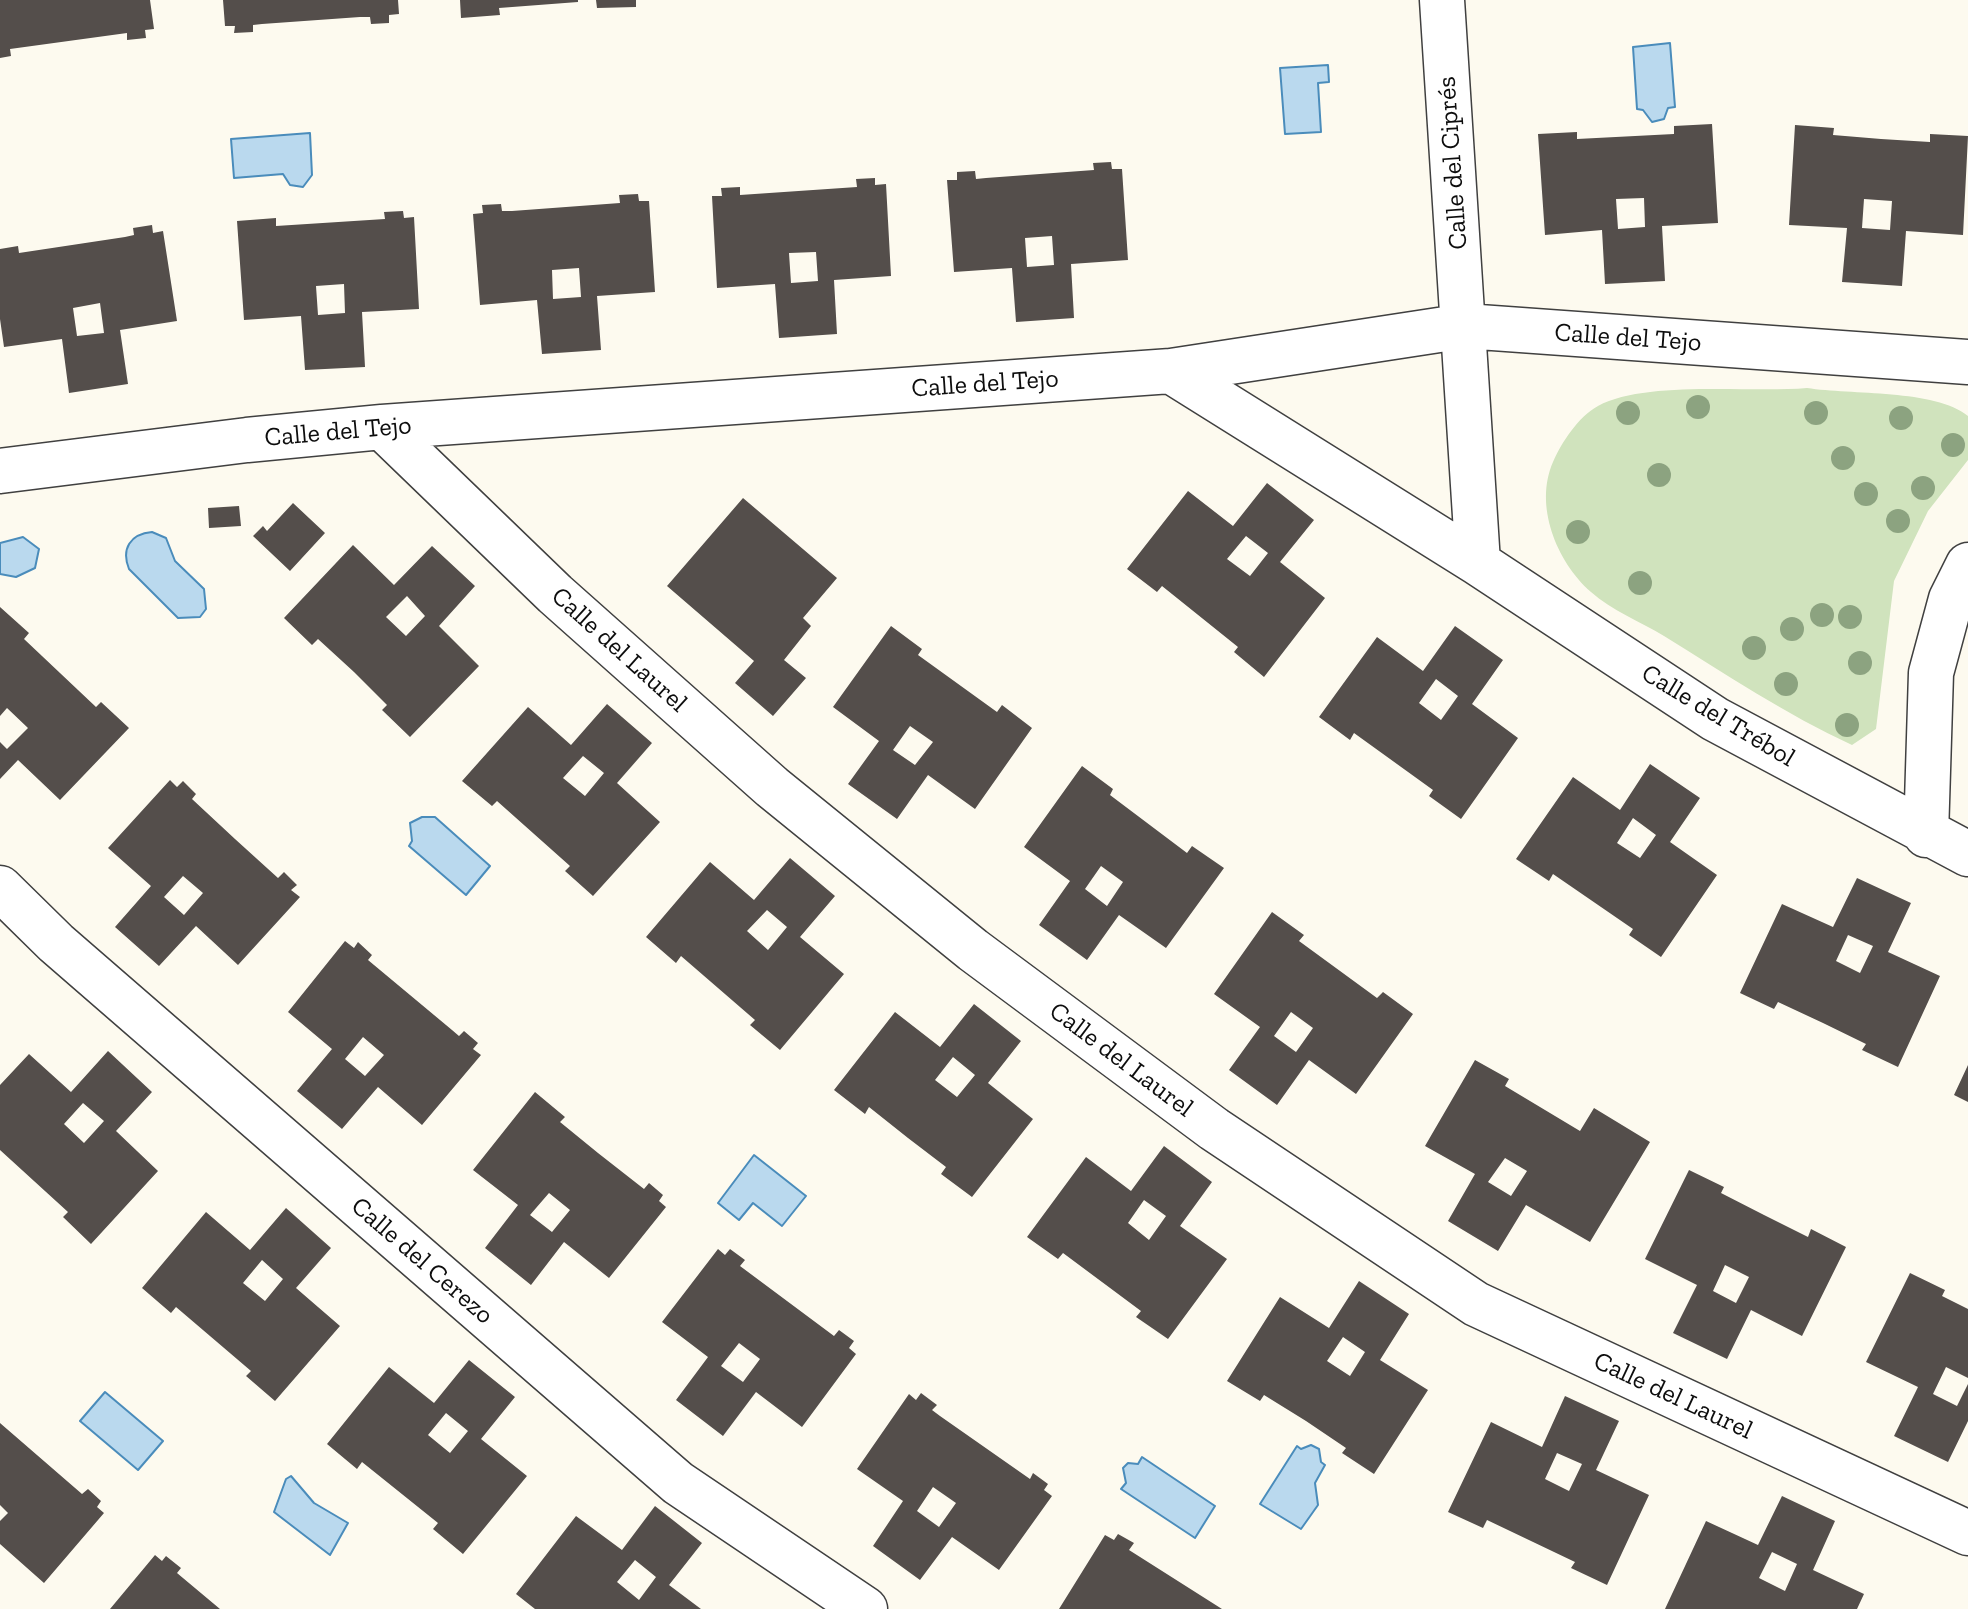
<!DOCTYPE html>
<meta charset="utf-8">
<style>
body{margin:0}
canvas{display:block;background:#fdfaef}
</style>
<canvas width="1968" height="1609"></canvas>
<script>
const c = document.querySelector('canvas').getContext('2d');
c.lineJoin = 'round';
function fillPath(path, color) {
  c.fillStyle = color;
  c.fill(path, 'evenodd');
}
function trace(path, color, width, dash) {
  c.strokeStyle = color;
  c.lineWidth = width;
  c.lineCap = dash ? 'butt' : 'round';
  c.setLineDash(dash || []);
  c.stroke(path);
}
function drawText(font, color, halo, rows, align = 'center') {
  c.font = font + ' "Zilla Slab",serif';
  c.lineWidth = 8;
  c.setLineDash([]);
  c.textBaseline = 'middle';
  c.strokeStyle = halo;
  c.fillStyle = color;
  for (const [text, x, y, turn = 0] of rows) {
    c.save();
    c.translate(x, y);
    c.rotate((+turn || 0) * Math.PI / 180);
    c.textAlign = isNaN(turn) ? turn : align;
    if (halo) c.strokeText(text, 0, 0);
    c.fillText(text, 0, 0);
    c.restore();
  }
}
const green = new Path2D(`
 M1807,388c44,7 128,1 161,28v44l-40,51 -34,70 -18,148 -24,16c-65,-30 -127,-71 -188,-109 -23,-14 -53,-26 -73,-44 -35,-31 -57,-87 -38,-130 9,-20 25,-45 45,-56 47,-26 152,-13 209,-18z`);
const water = new Path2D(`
 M1670,43l5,64 -7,1 -4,11 -12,3 -9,-12 -6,-1 -4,-62z
 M1328,65l1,17 -11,1 3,49 -36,2 -5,-66z
 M310,133l2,42 -9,12 -13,-2 -7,-11 -49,4 -3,-39z
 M152,532l14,6 9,23 29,28 2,20 -6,8 -22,1 -49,-49c-8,-20 1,-35 23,-37z
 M23,537l16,12 -4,19 -19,9 -16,-3v-31z
 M422,817h13l55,49 -24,29 -57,-49 3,-5 -2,-18z
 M754,1155l52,41 -24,30 -29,-23 -14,17 -21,-17z
 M105,1392l58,49 -25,29 -58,-49z
 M1311,1445l8,4 2,13 4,3 -10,18 3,22 -17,24 -41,-25 37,-58 4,3z
 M1142,1457l73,49 -20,32 -74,-49 5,-6 -3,-15 5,-5 10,1z
 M291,1476l23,27 34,20 -18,32 -56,-43 12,-33z`);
const building = new Path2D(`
 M0,0h150l4,29 -9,1 1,8 -19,2v-7l-117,16 1,7 -11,2z
 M223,0h175l1,14 -10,1v8l-18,1 -1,-7h-10l-98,7 -9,1v7l-19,1 1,-7h-10z
 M460,0h118v2l-79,6 1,7 -39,3z
 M596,0h40v7l-39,1z
 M1712,124l6,99 -56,3 3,55 -60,3 -3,-54 -57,5 -7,-101 39,-2v7l97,-5v-8zM1644,198l1,29 -27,2 -2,-30z
 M1795,125l39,3 -1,7 48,4 49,3v-8l38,2 -5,99 -57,-4 -4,55 -60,-4 5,-54 -58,-3zM1864,199l28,2 -2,29 -28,-2z
 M1111,162l1,7h10l6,91 -57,4 3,54 -58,4 -4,-54 -58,4 -7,-92h10v-8l18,-1 1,8 10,-1 108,-8 -1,-7zM1052,236l2,29 -27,2 -2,-29z
 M875,178v7l11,-1 5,92 -57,4 3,54 -58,4 -4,-54 -58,4 -5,-92h10l-1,-8 19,-1v8l117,-8 -1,-8zM816,252l2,29 -27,2 -2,-30z
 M638,194l1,7h10l6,91 -58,4 4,54 -59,4 -5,-54 -57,5 -7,-91 10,-1 -1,-8 19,-1 1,7h10l108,-8 -1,-8zM579,268l2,29 -28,2 -1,-29z
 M403,211l1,7 10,-1 5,92 -57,3 3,55 -60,3 -4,-54 -57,4 -7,-99 39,-3v8l109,-7 -1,-7zM344,284l1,29 -27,2 -2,-29z
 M152,225l1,8 10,-2 14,90 -57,9 8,54 -59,9 -7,-54 -58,8 -4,-28v-70l18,-3 1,7 106,-16 9,-2 -1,-7zM100,303l4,30 -27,3 -4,-28z
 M1267,483l47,37 -34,42 45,36 -61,79 -30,-25 4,-5 -76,-61 -5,6 -30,-23 61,-78 45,35zM1246,536l22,17 -18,23 -23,-17z
 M743,498l94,80 -34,40 8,8 -27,34 22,18 -33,38 -38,-33 19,-22 -87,-75z
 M293,503l32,30 -35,38 -37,-35 10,-10 4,5z
 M239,506l2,20 -32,2 -1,-20z
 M353,545l41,40 38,-39 43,40 -36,40 40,40 -69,71 -28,-27 5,-5 -33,-33 -36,-33 -6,6 -28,-27zM407,596l18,20 -19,20 -20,-19z
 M0,607l29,26 -5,6 72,68 5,-5 28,26 -69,72 -42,-40 -18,19v-37l7,7 21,-21 -21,-20 -7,8z
 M891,626l31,23 -4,6 79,57 5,-7 30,23 -57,81 -47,-34 -31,44 -49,-35 31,-43 -46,-34zM910,726l23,16 -18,23 -22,-15z
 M1455,626l48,34 -31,44 46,34 -57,81 -32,-23 4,-6 -79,-57 -4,7 -31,-23 58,-80 46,34zM1436,679l22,17 -17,24 -22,-17z
 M607,704l45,39 -35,40 43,39 -67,74 -28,-25 5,-5 -73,-65 -5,5 -30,-25 66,-74 43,38zM583,756l21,17 -19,23 -22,-18z
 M1650,764l50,34 -30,44 47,33 -56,82 -32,-22 4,-6 -80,-55 -4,7 -33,-22 57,-82 47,33zM1633,818l23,17 -16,23 -23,-15z
 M1082,766l31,23 -3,6 77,58 5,-7 32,22 -58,80 -47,-33 -32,45 -48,-35 31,-44 -46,-34zM1101,866l22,16 -16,24 -22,-17z
 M170,780l7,7 6,-6 13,13 -4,5 43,40 43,39 6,-6 13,13 -6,5 9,7 -62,68 -42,-39 -37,40 -44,-39 36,-41 -43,-38zM183,876l20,17 -19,22 -20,-18z
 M790,858l45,38 -35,41 44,37 -64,76 -30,-25 5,-5 -74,-64 -5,7 -30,-26 64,-75 44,38zM767,910l20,17 -19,23 -21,-19z
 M1857,878l54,25 -23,49 52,24 -42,91 -36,-17 4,-6 -43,-21 -45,-21 -4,7 -34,-16 42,-89 51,23zM1848,935l25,11 -13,27 -24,-12z
 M1272,912l32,23 -5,6 78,57 6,-6 30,22 -57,80 -47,-34 -32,45 -48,-35 31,-43 -46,-33zM1291,1012l22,16 -17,24 -22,-16z
 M345,941l9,7 4,-6 14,13 -4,5 84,70 7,6 5,-5 14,12 -5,6 8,6 -59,70 -44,-38 -36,42 -45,-38 35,-42 -44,-37zM363,1037l21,18 -19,21 -20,-17z
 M974,1004l47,37 -33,42 45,36 -61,78 -31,-23 5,-7 -38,-29 -39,-31 -4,7 -31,-24 61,-78 45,35zM953,1057l22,18 -18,22 -22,-17z
 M108,1051l44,41 -36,39 42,40 -67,73 -28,-27 5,-5 -68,-62v-65l29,-31 42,38zM83,1103l21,18 -20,22 -20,-19z
 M1475,1060l34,19 -4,7 75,45 14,-23 56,34 -60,100 -64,-37 -28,46 -50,-30 27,-47 -50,-28zM1505,1158l22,13 -16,25 -23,-14z
 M1968,1065v37l-14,-7z
 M535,1092l30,25 -5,5 38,31 46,36 5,-6 14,12 -4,6 7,6 -57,71 -45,-36 -33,43 -46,-37 33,-43 -45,-35zM549,1193l21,17 -18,22 -22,-17z
 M1164,1146l48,36 -32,44 47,33 -59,80 -32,-22 5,-6 -78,-58 -5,6 -31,-22 59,-80 45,34zM1144,1200l22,16 -17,24 -21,-17z
 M1689,1170l35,17 -3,6 43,22 44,22 3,-8 35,18 -44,89 -51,-26 -24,49 -54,-26 24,-48 -52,-26zM1725,1265l24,12 -13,26 -23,-12z
 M286,1208l45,40 -35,40 44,38 -65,75 -29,-25 5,-5 -75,-64 -5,6 -29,-25 64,-76 44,38zM262,1260l21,19 -18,22 -22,-18z
 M718,1249l7,6 5,-6 15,11 -5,6 94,70 5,-6 15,11 -5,7 7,6 -54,73 -46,-35 -33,44 -47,-36 32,-43 -46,-35zM739,1343l21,16 -17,23 -22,-16z
 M1910,1273l35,17 -3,6 26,13v69l-22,-11 -13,27 24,12 11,-22v37l-20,41 -54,-26 24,-49 -52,-25z
 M1359,1281l50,33 -29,46 48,30 -54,84 -32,-21 4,-5 -40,-27 -42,-26 -4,6 -33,-20 53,-84 49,31zM1343,1337l22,15 -15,24 -23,-15z
 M469,1360l46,37 -34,42 46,37 -64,78 -30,-25 5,-6 -76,-61 -5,7 -30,-25 62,-77 45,36zM446,1413l22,18 -18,22 -22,-18z
 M921,1393l16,12 -5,5 8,6 90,63 3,-6 15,11 -4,6 8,6 -53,74 -47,-33 -32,43 -47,-34 30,-45 -46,-32 52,-75 7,6zM933,1487l23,16 -17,24 -22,-16z
 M1565,1396l54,25 -23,49 53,25 -42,90 -36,-17 4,-6 -88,-42 -4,8 -35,-16 43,-90 51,25zM1557,1453l25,11 -13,27 -24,-12z
 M0,1423l82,71 6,-5 13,12 -4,6 7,6 -60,70 -44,-39v-23l8,-8 -8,-8z
 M1782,1496l53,25 -22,49 51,24 -7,15h-192l41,-88 52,24zM1772,1552l25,12 -12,27 -26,-13z
 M655,1506l47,37 -33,42 32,24h-166l-19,-15 60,-78 46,34zM635,1560l21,17 -17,23 -22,-18z
 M1118,1534l16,9 -5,7 93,59h-163l46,-74 9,5z
 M155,1555l7,6 4,-5 15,12 -4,5 43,36h-110z`);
const street = new Path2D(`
 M1442,0l36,563 237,156 253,135
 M1171,371l307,192
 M382,427l173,167 217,193 201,163 241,179 262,175 492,229
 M0,471l247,-31 135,-13 789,-56 294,-45 503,36
 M1926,835l5,-162 20,-74 17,-34
 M0,888l56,55 622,540 187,126`);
const trees = [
 [1698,407],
 [1628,413],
 [1816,413],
 [1901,418],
 [1953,445],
 [1843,458],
 [1659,475],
 [1923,488],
 [1866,494],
 [1898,521],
 [1578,532],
 [1640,583],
 [1822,615],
 [1850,617],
 [1792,629],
 [1754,648],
 [1860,663],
 [1786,684],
 [1847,725]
];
const streetNames = [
 ["Calle del Ciprés",1453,163,-94],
 ["Calle del Tejo",1628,338,4],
 ["Calle del Tejo",985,384,-4],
 ["Calle del Tejo",338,432,-5],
 ["Calle del Laurel",619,650,42],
 ["Calle del Trébol",1718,716,31],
 ["Calle del Laurel",1121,1060,37],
 ["Calle del Cerezo",422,1261,41],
 ["Calle del Laurel",1673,1396,25]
];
fillPath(green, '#d0e3bd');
fillPath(water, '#bad9ee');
trace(water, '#4a8cbb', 2);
fillPath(building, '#544e4b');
trace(street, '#404040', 47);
trace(street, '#fff', 44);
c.fillStyle = '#8ca380';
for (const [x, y] of trees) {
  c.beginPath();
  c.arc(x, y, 12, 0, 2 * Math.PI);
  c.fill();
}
drawText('26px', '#0d0d0d', '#fff', streetNames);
</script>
